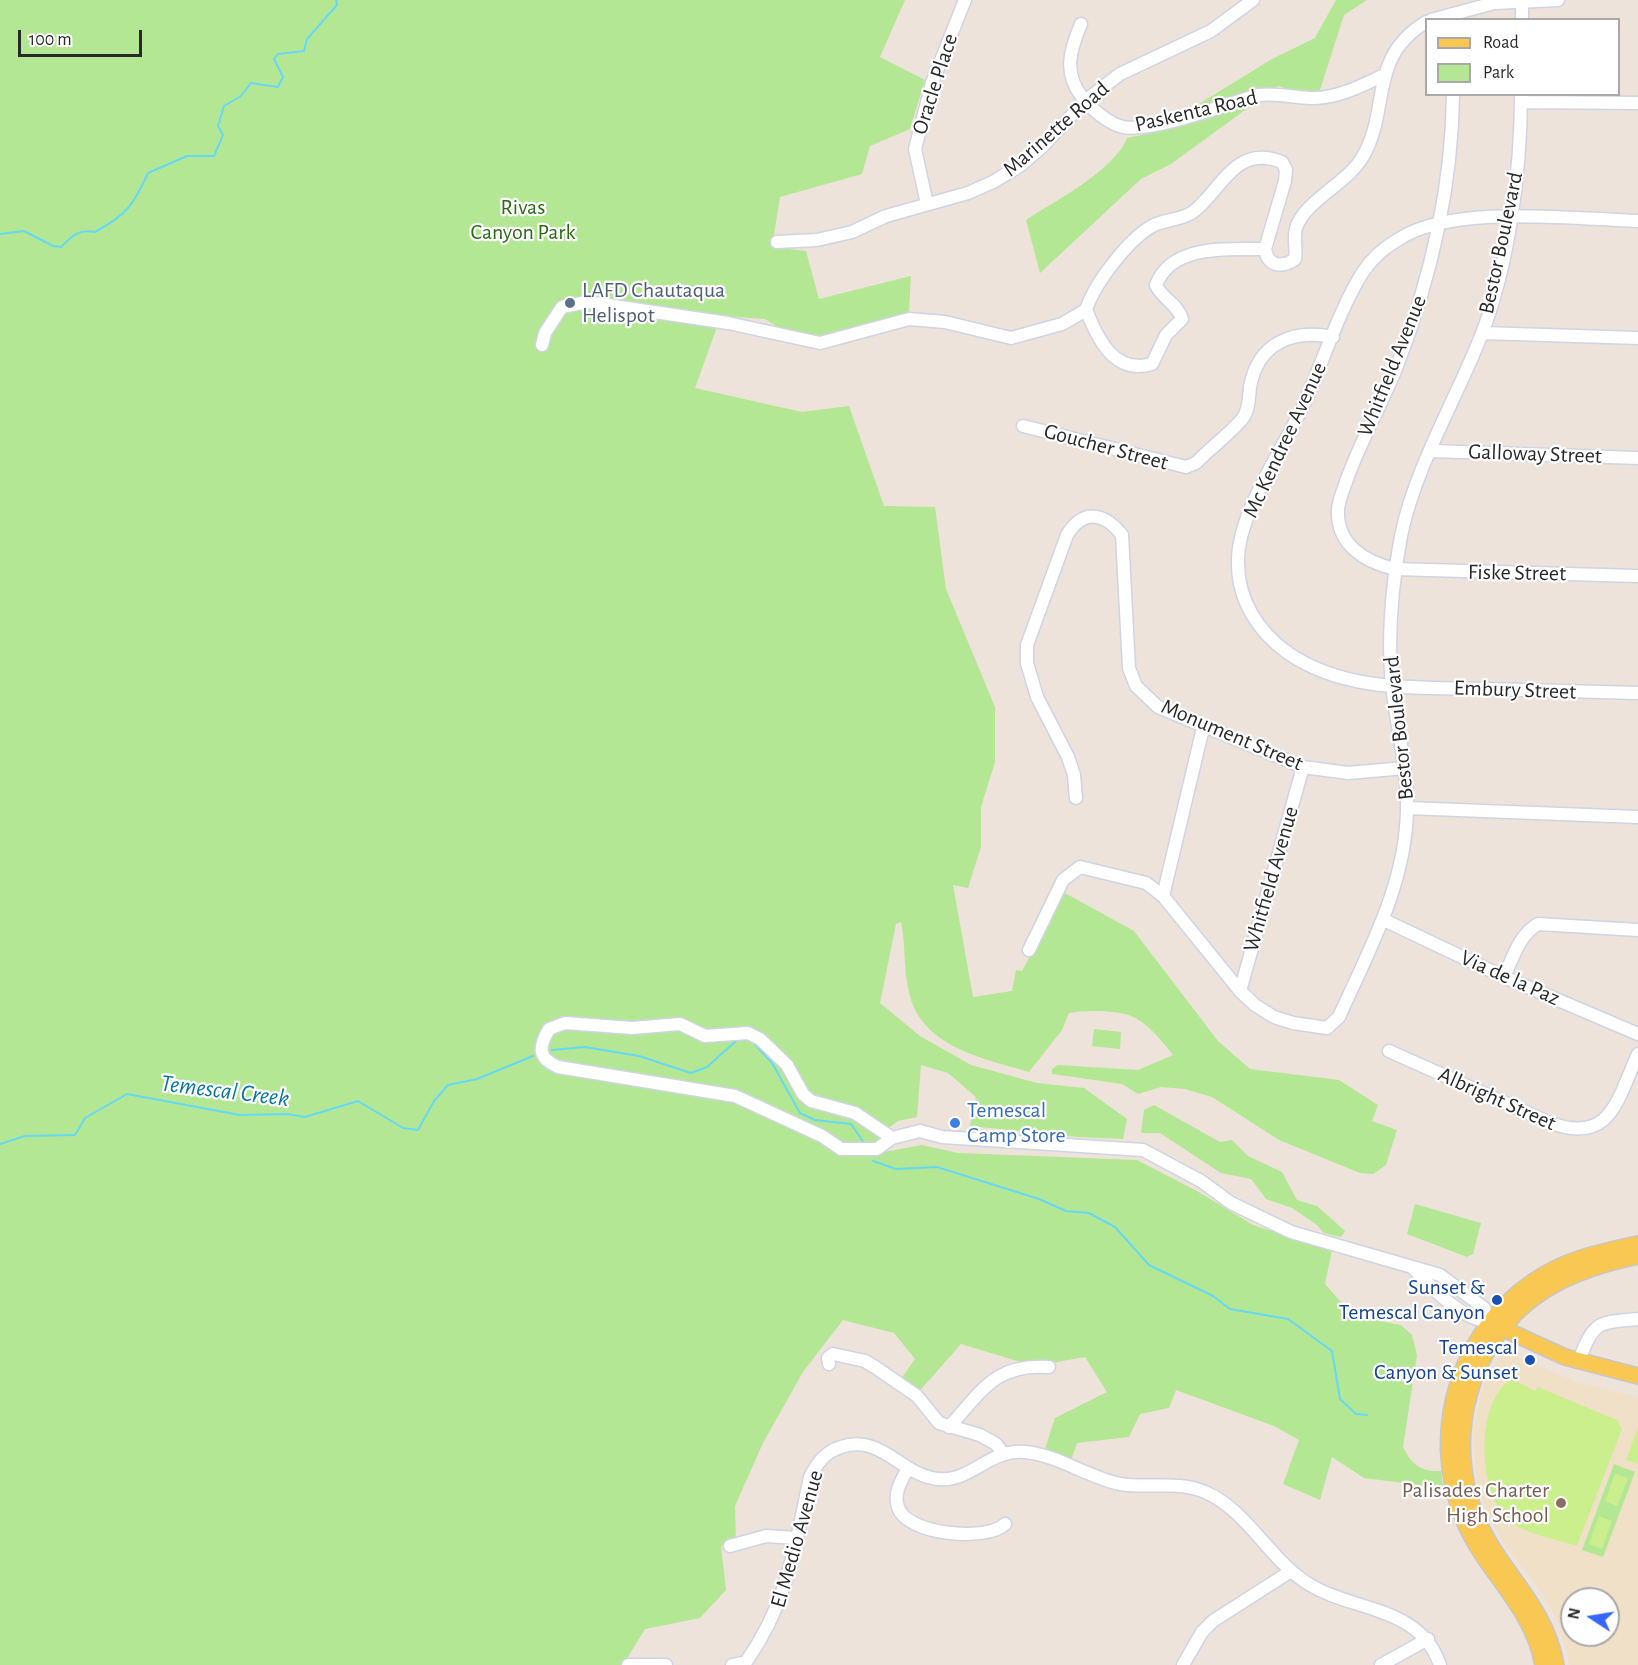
<!DOCTYPE html>
<style>
body{margin:0}
#map{position:relative;width:1638px;height:1665px;overflow:hidden;background:#ede3da;font-family:"Alegreya Sans",sans-serif}
canvas{display:block}
.legend{position:absolute;left:1425px;top:18px;width:195px;height:78px;box-sizing:border-box;background:#fff;border:2px solid #a9a9a9;margin:0;padding:8px 10px;list-style:none;font-size:18px;color:#292929}
.legend li{display:flex;align-items:center;gap:12px;height:30px}
.legend b{width:30px;border:2px solid #a9a9a9}
.north{position:absolute;left:1560px;top:1587px;width:60px;height:60px;box-sizing:border-box;background:#fff;border:2px solid #a9a9a9;border-radius:50%;rotate:282deg;font-size:16px;font-weight:700;line-height:24px;text-align:center;color:#292929}
.north::after{content:'';display:block;margin:auto;width:21px;height:27px;background:#3567ff;clip-path:polygon(50% 0,100% 100%,50% 72%,0 100%)}
.scale{position:absolute;left:18px;top:30px;width:124px;height:27px;box-sizing:border-box;border:3px solid #292929;border-top:0;padding-left:8px;font-size:18px;line-height:21px;white-space:nowrap;color:#292929;-webkit-text-stroke:4px #fff;paint-order:stroke}
</style>
<div id="map">
<canvas width="1638" height="1665"></canvas>
<ul class="legend">
<li><b style="height:8px;background:#f9c852"></b>Road</li>
<li><b style="height:16px;background:#b4e793"></b>Park</li>
</ul>
<div class="north">N</div>
<div class="scale">100 m</div>
</div>
<script>
const c = document.querySelector('canvas').getContext('2d');
c.lineJoin = 'round';
function fillPath(path, color) {
  c.fillStyle = color;
  c.fill(path, 'evenodd');
}
function trace(path, color, width, dash) {
  c.strokeStyle = color;
  c.lineWidth = width;
  c.lineCap = dash ? 'butt' : 'round';
  c.setLineDash(dash || []);
  c.stroke(path);
}
function drawText(font, color, halo, rows, align = 'center') {
  c.font = font + ' "Alegreya Sans",sans-serif';
  c.lineWidth = 4.5;
  c.setLineDash([]);
  c.textBaseline = 'middle';
  c.strokeStyle = halo;
  c.fillStyle = color;
  for (const [text, x, y, turn = 0] of rows) {
    c.save();
    c.translate(x, y);
    c.rotate((+turn || 0) * Math.PI / 180);
    c.textAlign = isNaN(turn) ? turn : align;
    if (halo) c.strokeText(text, 0, 0);
    c.fillText(text, 0, 0);
    c.restore();
  }
}
const education = new Path2D(`
 M1504,1351l70,30 64,16v268h-69l-2,-15 -11,-32 -18,-31 -35,-44 -17,-34 -9,-26 -4,-49 8,-41 6,-18zM1572,1599h36v36h-36z`);
const green = new Path2D(`
 M0,0h905l-25,57 45,23 -15,49 -40,17 -8,28 -82,23 -8,50 34,4 13,48 92,-23 -2,37 -93,25 -37,-10 -14,-9 -44,-3 -26,72 107,24 47,-6 35,100 51,1 11,82 49,118v55l-14,45v40l-13,41 -15,-3 20,112 39,-6 4,-21 6,1 43,-78 69,38 84,110 32,28 89,11 39,25 -6,16 25,9 -11,35 -13,9 -13,-1 -81,-33 -67,-43 -27,-8 -24,-2 -23,7 -16,-10 -70,-10v-5l6,-4 80,5 35,-15c-10,-13 -26,-33 -42,-39 -15,-6 -47,-6 -62,-3l-7,17 -33,42c-44,-13 -106,-25 -119,-76 -7,-24 -4,-51 -9,-74l-5,2 -16,79 40,33 51,29 66,18 47,5 43,31 -4,20 -45,-2 -108,-11 6,-29 -28,-24 -27,-8 -4,52 -19,4 -16,12 2,19 38,-7 36,8 179,7 60,31 56,34 79,25 -7,34 16,18 22,16 38,7 11,10 5,20 -14,92c9,18 18,25 38,24l2,17 -79,-10 -32,-21 -12,43 -37,-16 16,-44 -25,-14 -98,-36 -7,18 -29,6 -11,23 -52,6 -8,23 -26,-11 12,-37 52,-26 -22,-35 -51,9 -73,-22 -44,50 -18,-12 16,-23 -21,-26 -51,-13 -40,52 -40,71 -28,63 1,36 -15,4 5,44 -26,28 -55,11 -22,36h-623z
 M1336,0h31l-23,15 -25,78h-18l-23,-7 -107,78 -30,15 -101,94 -14,-53c29,-19 89,-50 101,-82l25,-5 120,-74 43,-21z
 M1094,1029l27,3 -1,17 -28,-3z
 M1154,1105l66,37 12,-2 16,16 34,16 15,28 20,6 28,25 -4,6 -17,-4 -7,-8 -25,-17 -26,-9 -15,-20 -30,-6 -61,-40h-19l3,-23z
 M1415,1204l66,19 -8,31 -6,3 -60,-23z
 M1614,1464l21,8 -32,85 -21,-7z`);
const pitch = new Path2D(`
 M1512,1379l23,12 3,-4 79,33 5,9 -45,117c-18,-6 -50,-12 -65,-23 -35,-24 -38,-123 0,-144z
 M1638,1427v37l-12,-4z
 M1615,1474l13,4 -11,28 -12,-5z
 M1599,1516l13,5 -10,28 -13,-5z`);
const stream = new Path2D(`
 M0,234l24,-3 29,15 8,1c12,-12 18,-18 34,-15 31,-17 38,-26 53,-59l39,-17h27l9,-21 -5,-9 6,-20 17,-10 10,-13 27,4 5,-10 -9,-18 4,-5 26,-3 3,-12 30,-34 -1,-5
 M552,1050l33,-3 54,9 52,17 16,-6 30,-27h14l21,23 28,50 15,7 36,4 13,19
 M0,1144l25,-8 50,-1 10,-17 42,-24 113,21 47,-1 18,3 53,-16 45,27 15,2 16,-29 14,-16 29,-6 56,-23
 M873,1161l23,8 41,-2 102,32 27,12 23,2 26,14 34,38 64,31 17,13 58,10 44,32 8,48 16,15 11,1`);
const minor = new Path2D(`
 M1431,20l63,-17 64,-3
 M1522,20v-18
 M1081,24c-11,26 -18,49 1,73 8,11 27,27 41,30 28,6 104,-23 135,-32 18,-2 34,2 53,3 25,1 50,-12 73,-23
 M1453,94c-1,95 -22,184 -56,272 -15,38 -36,74 -50,113 -3,9 -8,20 -9,30 -2,36 27,53 57,60l243,7
 M1521,102l117,1
 M927,204l-12,-55 17,-66 33,-83
 M1638,221c-64,-2 -185,-17 -239,18 -14,8 -27,19 -36,33 -25,39 -41,94 -62,138 -20,43 -64,104 -63,153 0,37 20,69 50,90 58,40 132,34 199,36 50,1 101,3 151,4
 M777,242l40,-2 35,-8 34,-16 82,-23 25,-11 28,-17 22,-19 42,-45 35,-27 91,-43 42,-31
 M1086,310c12,28 27,65 66,54l14,-29 16,-16c-5,-16 -20,-20 -26,-34 16,-42 73,-35 109,-36
 M1483,333l155,5
 M542,345l3,-12 17,-26 25,-5 141,21 92,20 89,-24 36,3 66,16 51,-14 24,-14c8,-26 43,-72 68,-85 13,-6 28,-5 39,-13 28,-21 42,-69 89,-50l4,8 -1,11 -20,68c3,18 17,19 30,10 2,-10 -2,-21 1,-31 8,-26 51,-45 66,-70 29,-48 5,-100 64,-136
 M1023,426l163,41 10,-4c14,-15 34,-29 47,-45 6,-8 6,-21 7,-31 8,-44 42,-58 83,-50
 M1432,451l206,7
 M1076,798l-2,-23 -6,-18 -31,-60 -10,-34v-18l40,-110c16,-26 37,-23 55,0l7,133 7,18 22,21 145,60 45,6 57,-5
 M1407,808l231,9
 M1163,896l40,-168
 M1384,920l120,57 134,57
 M1029,950l34,-70 17,-13 66,16 17,13 77,95 15,14 19,12 19,6 34,5 12,-11c30,-67 67,-133 68,-208 1,-42 -11,-83 -15,-124 -5,-50 0,-100 9,-149 13,-66 55,-137 80,-200 28,-71 40,-166 40,-242
 M1504,977c9,-19 15,-42 34,-53l100,6
 M1240,991l63,-224
 M565,1023l67,5 48,-4 25,12 43,-3 12,6 27,26 16,29 8,7 44,12 37,25 -15,11h-36l-19,-13 -87,-40 -177,-29c-20,-9 -20,-19 -9,-38z
 M1389,1051l159,71c63,24 69,-22 90,-68
 M892,1138l28,-7 22,6 201,13 58,31 30,22 60,29 149,43 44,33 6,14c-30,-3 -58,-34 -78,-55
 M1578,1362c17,-41 17,-39 60,-43
 M829,1364l-1,-6 5,-4 32,7 10,6 42,29 22,27 41,12 16,9 6,8
 M949,1427c33,-36 46,-64 100,-60
 M908,1468c-6,12 -15,24 -10,39 8,28 89,35 107,17
 M730,1546l36,-10 31,2
 M628,1665h38
 M732,1665l14,-3c42,-60 49,-115 64,-185 8,-15 15,-25 31,-30 38,-13 58,24 91,31 37,9 55,-30 93,-26 33,3 62,25 95,32 28,5 58,-4 85,8 42,18 64,67 102,91 45,29 113,22 133,82
 M1183,1665l19,-33 11,-11 78,-50
 M1381,1665l47,-26`);
const major = new Path2D(`
 M1495,1325l70,32 73,19
 M1543,1665c-11,-59 -55,-90 -78,-142 -40,-91 -5,-201 82,-250 28,-16 59,-22 91,-29
 M1556,1665c-10,-59 -54,-91 -77,-142 -37,-81 -11,-185 66,-233 29,-18 60,-27 93,-34`);
const markers = [
 [570,303,6,"#5c6f8a"],
 [955,1123,6,"#3f7fe0"],
 [1497,1300,6,"#1a4fb4"],
 [1530,1360,6,"#1a4fb4"],
 [1561,1503,6,"#8d6e63"]
];
const streetNames = [
 ["Oracle Place",935,84,-72],
 ["Paskenta Road",1196,111,-13],
 ["Marinette Road",1056,129,-41],
 ["Bestor Boulevard",1501,243,-78],
 ["Whitfield Avenue",1392,366,-68],
 ["Mc Kendree Avenue",1285,440,-65],
 ["Goucher Street",1106,447,15],
 ["Galloway Street",1535,454,2],
 ["Fiske Street",1517,573,1],
 ["Embury Street",1515,690,2],
 ["Bestor Boulevard",1399,728,-96],
 ["Monument Street",1232,735,23],
 ["Whitfield Avenue",1271,879,-74],
 ["Via de la Paz",1510,978,24],
 ["Albright Street",1497,1099,24],
 ["El Medio Avenue",797,1539,-74]
];
const parkNames = [
 ["Rivas",523,207],
 ["Canyon Park",523,232]
];
const serviceNames = [
 ["LAFD Chautaqua",582,290],
 ["Helispot",582,315]
];
const shopNames = [
 ["Temescal",967,1110],
 ["Camp Store",967,1135]
];
const transitNames = [
 ["Sunset &",1485,1287],
 ["Temescal Canyon",1485,1312],
 ["Temescal",1518,1347],
 ["Canyon & Sunset",1518,1372]
];
const educationNames = [
 ["Palisades Charter",1549,1490],
 ["High School",1549,1515]
];
const waterNames = [
 ["Temescal Creek",225,1091,7]
];
fillPath(education, '#f0e0c8');
fillPath(green, '#b4e793');
fillPath(pitch, '#ccef8d');
trace(stream, '#66d8f6', 2);
trace(minor, '#cfd4e3', 15);
trace(major, '#c7c7c7', 18);
trace(minor, '#fff', 12);
trace(major, '#f9c852', 15);
for (const [x, y, r, color] of markers) {
  const dot = new Path2D();
  dot.arc(x, y, r, 0, 2 * Math.PI);
  c.fillStyle = color;
  c.fill(dot);
  trace(dot, '#fff', 2);
}
drawText('22px', '#292929', '#fff', streetNames);
drawText('22px', '#2c6b15', '#fff', parkNames);
drawText('22px', '#4e5e75', '#fff', serviceNames, 'left');
drawText('22px', '#366cbe', '#fff', shopNames, 'left');
drawText('22px', '#164399', '#fff', transitNames, 'right');
drawText('22px', '#785e54', '#fff', educationNames, 'right');
drawText('italic 24px', '#0575a2', '#fff', waterNames);
</script>
